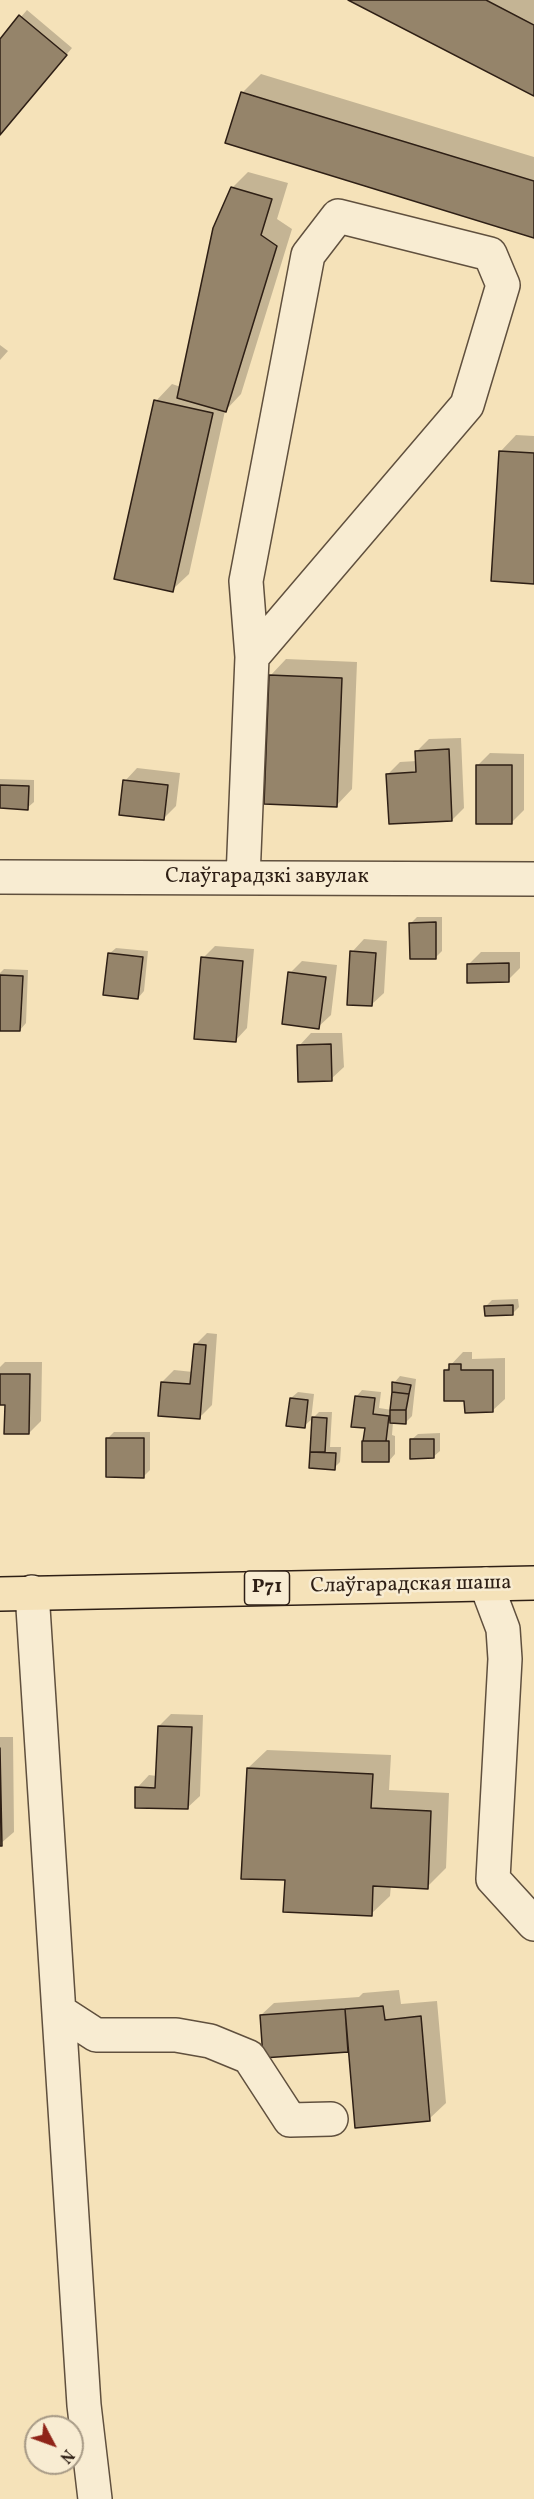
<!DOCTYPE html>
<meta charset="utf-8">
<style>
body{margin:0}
#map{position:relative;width:534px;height:2499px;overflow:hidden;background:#f5e2b9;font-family:Vollkorn,serif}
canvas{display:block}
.north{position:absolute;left:24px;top:2415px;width:60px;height:60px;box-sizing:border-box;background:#f8ecd2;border:2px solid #a79a86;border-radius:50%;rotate:131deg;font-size:16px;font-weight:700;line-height:24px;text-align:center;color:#2e1f15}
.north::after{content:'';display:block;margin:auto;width:21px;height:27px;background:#8f2418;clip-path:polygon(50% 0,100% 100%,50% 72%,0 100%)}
</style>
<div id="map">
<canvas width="534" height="2499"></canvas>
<div class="north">N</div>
</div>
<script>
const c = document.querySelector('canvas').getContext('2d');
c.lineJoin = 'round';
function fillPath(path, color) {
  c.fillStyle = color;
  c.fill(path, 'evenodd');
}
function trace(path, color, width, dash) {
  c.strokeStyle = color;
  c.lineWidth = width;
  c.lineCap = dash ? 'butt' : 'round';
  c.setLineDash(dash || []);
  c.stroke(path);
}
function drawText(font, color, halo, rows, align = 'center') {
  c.font = font + ' Vollkorn,serif';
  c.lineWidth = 5;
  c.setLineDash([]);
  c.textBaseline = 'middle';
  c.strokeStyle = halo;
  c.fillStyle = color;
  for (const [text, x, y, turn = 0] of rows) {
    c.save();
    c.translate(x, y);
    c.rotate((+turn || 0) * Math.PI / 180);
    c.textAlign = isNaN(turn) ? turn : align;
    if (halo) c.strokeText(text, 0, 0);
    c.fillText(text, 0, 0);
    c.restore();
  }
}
const shadow = new Path2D(`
 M352,0h182v94z
 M27,10l45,38 -72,86v-93z
 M261,74l273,83v79l-292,-143z
 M248,172l40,11 -11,36 15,10 -51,165 -16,17 -36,163 -17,16 -16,-189 16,-17 9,3 51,-199z
 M0,345l8,6 -8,9z
 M516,435l18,1v146l-34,-130z
 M286,659l71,3 -5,127 -16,17 -66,-130z
 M461,738l3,70 -12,12 -64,-46 12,-12 17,-1v-10l12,-12z
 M490,753l34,1v56l-12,12 -35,-56z
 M137,768l43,5 -4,33 -12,12 -39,-37z
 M0,779l34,1v22l-7,6 -27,-1z
 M417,917h25v34l-6,6 -25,-34z
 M364,939l23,2 -3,52 -13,12 -19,-53z
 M215,946l39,3 -7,79 -12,13 -32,-83z
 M116,948l32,3 -4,40 -6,7 -29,-44z
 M481,952h39v16l-12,12 -39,-16z
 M302,961l35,4 -6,50 -13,12 -28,-54z
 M4,969l24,1 -2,53 -6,7 -20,-1v-56z
 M311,1033h31l2,34 -13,12 -32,-33z
 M518,1299l1,8 -7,7 -26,-8 6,-6z
 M207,1333l10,1 -5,71 -13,13 -37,-36 12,-12 19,2 2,-27z
 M463,1352h9v7l33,-1v41l-13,12 -26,-12 -21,-28z
 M5,1362h37l-1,59 -12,12 -23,-30h-6v-36z
 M400,1376l16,3 -4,37 -6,6h-13l-1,13 3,1v18l-6,7 -23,-34 -10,-30 6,-7 19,2 -2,16 13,2 2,-27z
 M298,1392l16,2 -3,26 -7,6 -13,-28z
 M319,1412h13l-2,35h11l-1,15 -6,6 -23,-1 2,-49z
 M114,1432h36v38l-6,6 -36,-38z
 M440,1433v18l-7,6 -22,-17 7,-6z
 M171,1714l32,1 -3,81 -13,12 -50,-20 12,-13 8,1 2,-50z
 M0,1737h13l1,95 -14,12z
 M267,1750l124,5 -2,35 60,3 -3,75 -19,19 -36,-2 -1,11 -19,18 -85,-35 -38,-111z
 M399,1990l2,14 36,-3 9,102 -17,16 -79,-71 -2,2 -87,-35 13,-12 85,-6 4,-4z`);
const building = new Path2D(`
 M348,0h138l48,25v71z
 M19,15l48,40 -67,80v-96z
 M241,92l293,89v57l-309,-95z
 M231,187l41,12 -11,36 16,11 -51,166 -49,-14 36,-170z
 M154,400l59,13 -40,179 -59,-13z
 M499,451l35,2v131l-43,-3z
 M269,675l73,3 -5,129 -73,-3z
 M449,749l3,72 -63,3 -3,-50 30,-2 -1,-21z
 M476,765h36v59h-36z
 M123,780l45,5 -4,35 -45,-5z
 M0,785l29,1 -1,24 -28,-2z
 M436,922v37h-26l-1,-36z
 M350,951l26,2 -4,53 -25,-1z
 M108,953l35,4 -5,42 -35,-4z
 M201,957l42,4 -7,81 -42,-3z
 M509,963v19l-42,1v-19z
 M288,972l38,5 -7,52 -37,-5z
 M0,975l23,1 -3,55h-20z
 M331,1044l1,37 -34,1 -1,-37z
 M513,1305v10l-28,1 -1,-10z
 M194,1344l12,1 -6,74 -42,-3 3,-34 29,2z
 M449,1364h12v6h32v42l-28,1 -1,-12h-20v-31h5z
 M0,1374h30l-1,60h-25l1,-29h-5z
 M392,1382l19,3 -2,9 -17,-2z
 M392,1392l17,2 -3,16h-16z
 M355,1396l20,2 -2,16 16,2 -3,25h-23l2,-13 -14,-1z
 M290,1398l18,2 -3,28 -19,-2z
 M390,1410h16v14l-16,-1z
 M312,1417l15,1 -2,34h-15z
 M106,1438h38v40l-38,-1z
 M410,1439h24v19l-24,1z
 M362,1441h27v21h-27z
 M310,1452l26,1 -1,17 -26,-2z
 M158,1726l34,1 -4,82 -53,-1v-21l20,1z
 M0,1748l2,98h-2z
 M247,1768l126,6 -2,34 60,3 -3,78 -55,-3 -1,30 -89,-4 2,-32 -44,-1z
 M383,2006l2,14 36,-4 9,105 -75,7 -10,-119z
 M345,2009l3,43 -85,6 -3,-43z`);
const minor = new Path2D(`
 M0,877l534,2
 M243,878l9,-221 215,-252 36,-120 -13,-31 -152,-38 -30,39 -62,326 6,76
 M486,1584l17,45 2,30 -12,220 41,45
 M32,1592l52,813 11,94
 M59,2011l37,24h80l34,6 39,16 41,63 41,-1`);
const major = new Path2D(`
 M0,1594l534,-11`);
const shields = [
 [267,1588,45]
];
const shieldNames = [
 ["Р71",267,1588]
];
const streetNames = [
 ["Слаўгарадзкі завулак",267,878],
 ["Слаўгарадская шаша",411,1586,-1]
];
fillPath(shadow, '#0003');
fillPath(building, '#95846a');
trace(building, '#2e1f15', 1.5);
trace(minor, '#60503e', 36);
trace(major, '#2e1f15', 36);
trace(minor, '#f8ecd2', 33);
trace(major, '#f5e2b9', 33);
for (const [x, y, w] of shields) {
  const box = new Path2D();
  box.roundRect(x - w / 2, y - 17, w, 34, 4.5);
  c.fillStyle = '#f8ecd2';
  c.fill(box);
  trace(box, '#2e1f15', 1.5);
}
drawText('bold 20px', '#2e1f15', null, shieldNames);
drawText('21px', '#2e1f15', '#f8ecd2', streetNames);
</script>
